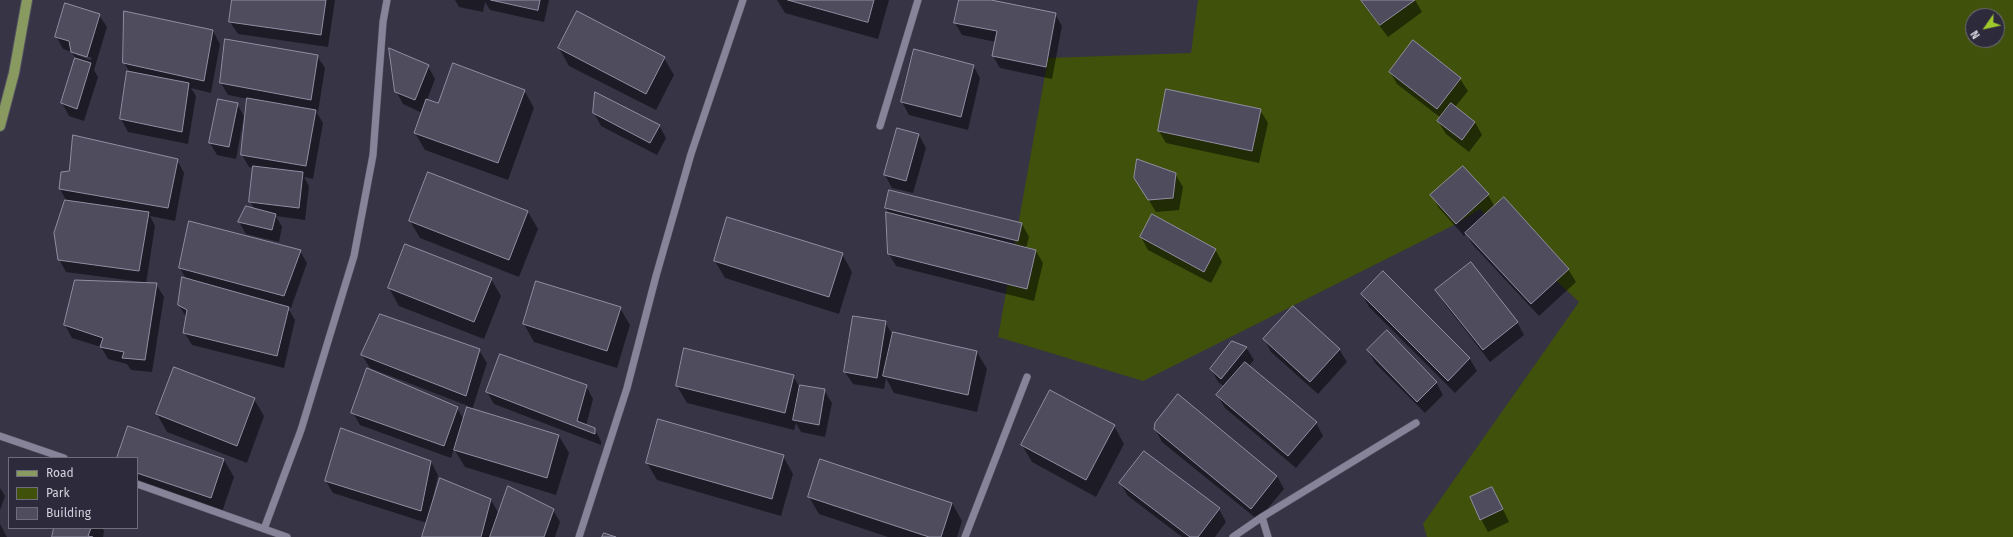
<!DOCTYPE html>
<style>
body{margin:0}
#map{position:relative;width:2013px;height:537px;overflow:hidden;background:#373446;font-family:"Fira Sans",sans-serif}
canvas{display:block}
.legend{position:absolute;left:8px;top:457px;width:130px;height:72px;box-sizing:border-box;background:#2d2a3b;border:1px solid #6f6d7c;margin:0;padding:5px 7px;list-style:none;font-size:12px;color:#d3d2dd}
.legend li{display:flex;align-items:center;gap:8px;height:20px}
.legend b{width:20px;border:1px solid #6f6d7c}
.north{position:absolute;left:1965px;top:8px;width:40px;height:40px;box-sizing:border-box;background:#2d2a3b;border:1px solid #6f6d7c;border-radius:50%;rotate:236deg;font-size:11px;font-weight:700;line-height:16px;text-align:center;color:#d3d2dd}
.north::after{content:'';display:block;margin:auto;width:14px;height:18px;background:#a0ca2c;clip-path:polygon(50% 0,100% 100%,50% 72%,0 100%)}
</style>
<div id="map">
<canvas width="2013" height="537"></canvas>
<ul class="legend">
<li><b style="height:5px;background:#889a5f"></b>Road</li>
<li><b style="height:11px;background:#3f510a"></b>Park</li>
<li><b style="height:11px;background:#4f4c5e"></b>Building</li>
</ul>
<div class="north">N</div>
</div>
<script>
const c = document.querySelector('canvas').getContext('2d');
c.lineJoin = 'round';
function fillPath(path, color) {
  c.fillStyle = color;
  c.fill(path, 'evenodd');
}
function trace(path, color, width, dash) {
  c.strokeStyle = color;
  c.lineWidth = width;
  c.lineCap = dash ? 'butt' : 'round';
  c.setLineDash(dash || []);
  c.stroke(path);
}
const green = new Path2D(`
 M1198,0h815v537h-586l-4,-13 156,-222 -99,-93 -24,15 -313,157 -145,-44 50,-279 143,-5zM1973,16h24v24h-24z`);
const shadow = new Path2D(`
 M233,0h102l-7,47 -90,-13 -8,-12z
 M455,0h94l-5,22 -54,-12 -5,-8 -2,10 -24,-5z
 M777,0h112l-11,39 -93,-26z
 M960,0h26l69,14 7,12 -10,53 -52,-11 -7,-12 3,-14 -34,-7 -7,-12z
 M1360,0h55l7,12 -34,25z
 M99,15l8,12 -13,43 4,7 -14,44 -15,-5 -7,-13 14,-44 -4,-7 -9,-3 -7,-13zM76,53l16,5 -1,2 -15,-5z
 M213,31l7,13 -9,49 -20,-5 5,8 -8,48 -60,-12 -7,-13 9,-46 -6,-11z
 M559,48l105,10 10,17 -18,35 -87,-44z
 M914,51l59,14 7,13 -12,52 -59,-15 -7,-13z
 M317,56l8,12 -7,44 -2,-1 7,12 -10,56 -9,-2 5,9 -4,34 -29,-4 6,11 -3,15 -33,-8 -7,-12 16,-12 -5,-9 4,-33 -5,-1 -7,-12 6,-56 -20,-4 -7,-12z
 M428,66l7,13 -8,21 12,4 85,-14 10,18 -26,72 -83,-30 -10,-17 7,-20 -19,-9 -7,-13z
 M1390,72l70,7 8,12 -13,16 20,15 7,13 -13,17 -23,-18 -8,-13 3,-3 -44,-34z
 M237,104l7,12 -8,43 -19,-4 -7,-12z
 M1260,110l8,13 -9,40 -93,-20 -7,-12z
 M594,113l65,12 7,13 -9,17 -56,-29z
 M898,129l21,6 7,13 -13,45 -21,-5 -7,-13z
 M177,160l7,13 -9,48 -25,-5 5,10 -9,58h10l8,13 -12,75 -21,-2 -4,-6 -19,-5 -7,-12 -29,-9 -7,-13 77,-43 -76,-10 -7,-13 8,-57 -7,-13z
 M1463,167l25,28 7,12 73,62 8,13 -37,34 -66,-71 -7,-11 -2,2 -25,-28 -7,-13z
 M1175,174l8,13 -4,23 -23,2 -13,-21z
 M886,208l136,16 7,13 -3,11 10,3 7,12 -9,38 -138,-35 -7,-12v-40z
 M528,212l10,17 -19,48 -99,-39 -10,-17z
 M1141,237l74,12 7,13 -11,21 -63,-33z
 M300,251l7,12 -16,45h-3l7,12 -11,48 -92,-23 -8,-13 2,-15 -7,-12 7,-26 -6,-11z
 M842,254l10,18 -13,42 -114,-36 -10,-17z
 M1383,273l87,86 7,12 -22,22 -86,-86 -7,-13z
 M491,279l10,17 -17,43 -85,-33 -10,-18z
 M1437,290l80,32 7,13 -34,27 -46,-59z
 M620,308l10,17 -13,43 -83,-26 -10,-18z
 M885,322l8,14 84,16 10,17 -10,43 -83,-19 -8,-15 -2,11 -31,-5 -8,-12z
 M1264,339l75,10 8,13 -29,32 -47,-42z
 M1246,347l8,13 -5,6 67,57 7,13 -27,32 -71,-60 -7,-12 7,-9 -7,-5 -7,-13z
 M479,350l8,13 -15,47 87,26 10,17 -13,42 -91,-28 -11,-18 -3,9 -91,-33 -7,-12 104,-5 7,12 4,-14 -98,-38 -8,-13z
 M1368,350l68,32 7,13 -18,18 -50,-50z
 M793,376l7,12 24,2 8,13 -7,34 -24,-5 -5,-9 -2,7 -107,-27 -10,-17z
 M586,386l7,13 -7,27 8,2 7,13v4l-107,-41 -7,-12z
 M254,399l10,17 -17,47 -80,-31 -10,-18z
 M1114,426l10,18 -28,53 -64,-35 -10,-17z
 M129,427l95,33 10,17 -13,38 -84,-29v-28h-19z
 M1155,429l122,47 7,13 -26,31 -96,-78z
 M783,456l10,18 -12,42 -124,-36 -10,-17z
 M431,462l7,13 -6,27 59,-2 8,14 54,-4 7,12 -5,15h-132l4,-14 -94,-30 -7,-12z
 M1120,483l99,26 7,13 -11,15h-33l-54,-41z
 M0,488l5,8 -5,14z
 M809,497l143,6 10,18 -5,16h-69l-69,-23z
 M1499,501l10,21 -21,10 -7,-13z
 M0,524l7,13h-7z
 M55,528h47l2,3 -1,6h-50z`);
const building = new Path2D(`
 M232,0h94l-5,35 -92,-13z
 M491,0h49l-2,10z
 M788,0h86l-6,22z
 M959,0h32l65,13 -10,54 -54,-11 5,-25 -43,-8z
 M1361,0h54l-35,25z
 M65,3l35,11 -13,43 -16,-5 -2,-11 -14,-4z
 M124,11l89,19 -9,51 -81,-18z
 M577,11l88,46 -19,37 -88,-46z
 M225,39l93,16 -7,45 -91,-17z
 M1413,40l48,38 -24,31 -48,-37z
 M389,48l40,17 -14,35 -20,-8z
 M914,49l60,16 -13,52 -60,-15z
 M75,58l16,5 -14,46 -16,-6z
 M453,63l72,27 -27,73 -84,-30 12,-34 12,4z
 M127,71l62,12 -7,49 -62,-13z
 M1166,89l95,20 -9,42 -94,-20z
 M595,92l65,33 -10,18 -57,-30z
 M247,98l69,12 -10,56 -65,-11z
 M218,99l20,4 -9,44 -20,-4z
 M1451,103l24,19 -13,18 -25,-19z
 M897,128l22,6 -13,47 -22,-6z
 M73,135l105,24 -10,49 -109,-19 2,-17 8,-1z
 M1137,159l39,14 -3,25 -25,2 -14,-22z
 M253,166l50,6 -4,36 -50,-6z
 M1463,166l26,28 -33,30 -26,-29z
 M428,172l100,39 -19,49 -100,-39z
 M889,190l133,33 -4,18 -133,-33z
 M1504,197l65,72 -38,35 -66,-71z
 M65,200l84,12 -10,59 -81,-11 -4,-27z
 M246,206l30,8 -4,16 -34,-8z
 M886,212l150,38 -9,39 -139,-35z
 M1152,214l64,35 -12,23 -64,-35z
 M727,217l116,36 -14,44 -115,-36z
 M189,221l112,29 -17,46 -105,-28z
 M405,244l87,34 -18,44 -86,-34z
 M1471,262l47,60 -35,28 -48,-60z
 M1383,271l87,87 -22,23 -87,-87z
 M182,277l107,30 -12,49 -94,-23 4,-23 -9,-5z
 M75,280l82,3 -12,77 -23,-2 2,-6 -24,-5 3,-9 -39,-13z
 M536,281l85,26 -14,44 -84,-27z
 M1293,306l47,43 -30,33 -47,-43z
 M380,314l100,35 -14,47 -105,-41z
 M853,316l33,5 -9,57 -33,-6z
 M1387,330l50,52 -20,20 -50,-52z
 M893,332l84,19 -9,44 -85,-19z
 M1232,341l15,6 -26,32 -11,-10z
 M684,348l110,27 -9,38 -109,-27z
 M500,354l87,31 -10,36 18,7v6l-109,-42z
 M1245,362l72,60 -29,34 -72,-61z
 M174,367l81,31 -18,48 -81,-32z
 M367,368l91,39 -14,39 -93,-33z
 M800,385l25,4 -6,36 -26,-5z
 M1050,390l65,35 -29,55 -65,-35z
 M1178,394l99,82 -26,33 -97,-80 1,-6z
 M467,407l92,28 -12,43 -93,-28z
 M658,419l126,36 -12,44 -126,-36z
 M128,426l96,33 -13,39 -74,-25v-15h-20z
 M341,428l90,33 -10,50 -96,-30z
 M1144,451l76,57 -22,29h-8l-71,-54z
 M820,459l132,44 -11,34h-12l-121,-40z
 M440,478l51,21 -10,38h-59z
 M508,486l46,23 -10,28h-54z
 M1492,487l11,22 -23,11 -10,-23z
 M54,528h37l-3,8 5,1h-41z
 M604,533l12,4h-14z`);
const minor = new Path2D(`
 M880,126l38,-126
 M0,436l64,22
 M137,484l150,53
 M1262,517l6,20
 M264,529l37,-99 53,-174 19,-101 10,-133 4,-22
 M579,537l48,-149 29,-112 35,-122 52,-154
 M965,537l62,-160
 M1233,537l29,-20 154,-94`);
const major = new Path2D(`
 M0,126l14,-53 13,-73`);
fillPath(green, '#3f510a');
fillPath(shadow, '#0007');
fillPath(building, '#4f4c5e');
trace(building, '#918ea3', 1);
trace(minor, '#545361', 8);
trace(major, '#545361', 12);
trace(minor, '#878499', 7);
trace(major, '#889a5f', 10);
</script>
